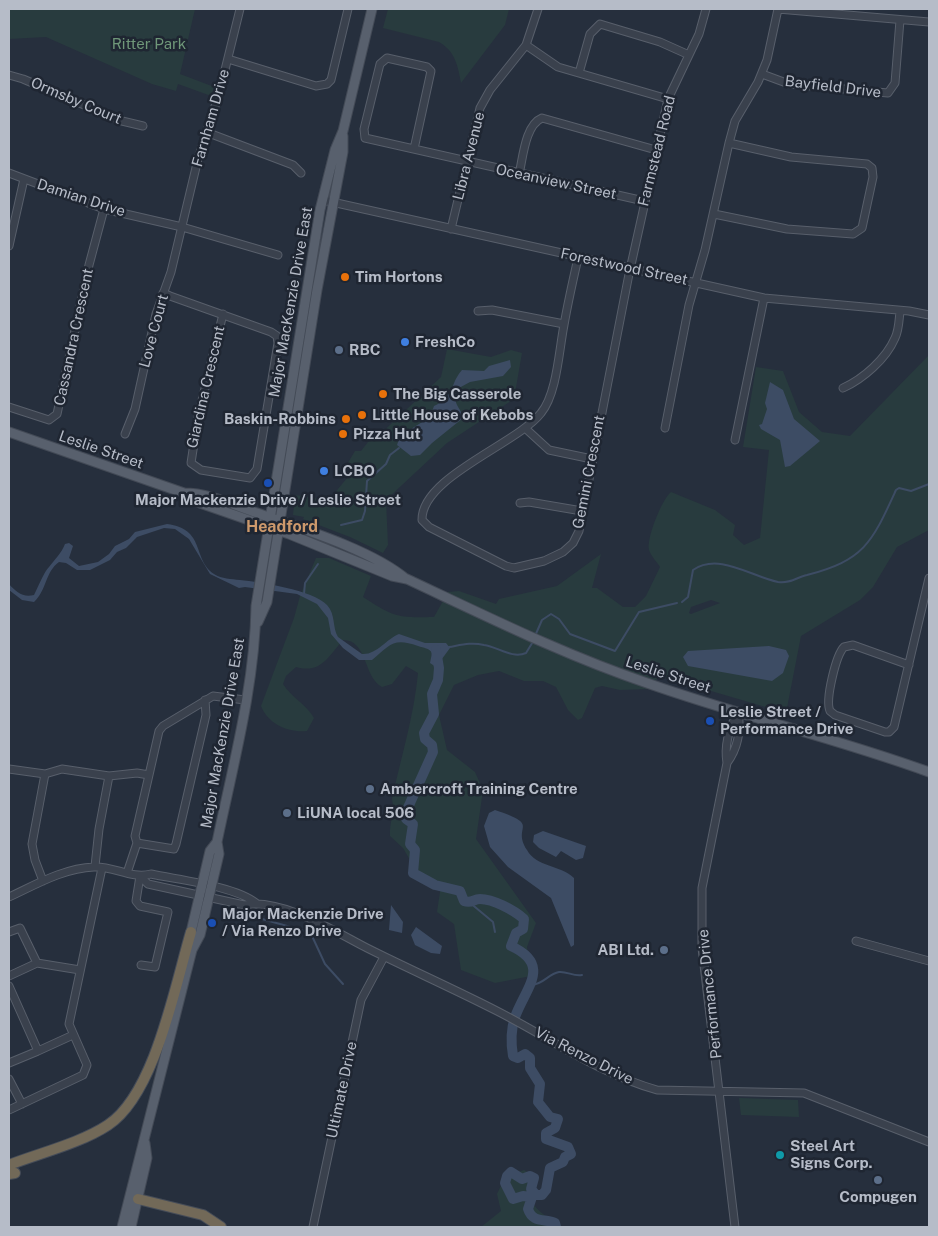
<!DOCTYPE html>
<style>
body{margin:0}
#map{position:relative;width:938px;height:1236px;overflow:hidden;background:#262f3d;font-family:"Public Sans",sans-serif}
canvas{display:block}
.frame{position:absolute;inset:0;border:10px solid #b6bcc8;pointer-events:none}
</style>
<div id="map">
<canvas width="938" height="1236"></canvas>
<div class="frame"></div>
</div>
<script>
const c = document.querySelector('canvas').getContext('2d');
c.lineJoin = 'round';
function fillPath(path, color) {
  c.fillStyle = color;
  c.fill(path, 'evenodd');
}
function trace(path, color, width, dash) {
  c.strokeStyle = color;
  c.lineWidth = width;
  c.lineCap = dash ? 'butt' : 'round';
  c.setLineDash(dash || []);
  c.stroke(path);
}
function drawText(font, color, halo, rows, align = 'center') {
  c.font = font + ' "Public Sans",sans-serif';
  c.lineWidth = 5;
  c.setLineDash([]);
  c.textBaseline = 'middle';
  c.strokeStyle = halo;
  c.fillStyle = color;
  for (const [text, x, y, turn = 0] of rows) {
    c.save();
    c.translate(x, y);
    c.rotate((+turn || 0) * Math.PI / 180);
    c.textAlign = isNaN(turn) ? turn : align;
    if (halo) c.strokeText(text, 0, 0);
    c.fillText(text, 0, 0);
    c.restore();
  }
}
const green = new Path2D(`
 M9,9h186l-15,65 37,14 -3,9 -36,-13 -2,7 -24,-7 -106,-47 -37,2z
 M388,9h121l-4,16 -44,58c-3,-17 -6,-32 -22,-41l-56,-14z
 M447,349l44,8 20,-7 11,3 -8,46 -67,44 -61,57 2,45 -5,8 -33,-16 -47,-18 1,-2 -11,-2 2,-20 34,5 18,-22 -4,-7 12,-20h6l7,-9 7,-3 66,-62z
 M929,355v175l-32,17 -24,40 -13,13 -59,36 -15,77 -126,-37 -12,13 -28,1 -18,-4 -7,2 -13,30 -4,2 -10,-10 -12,-23 -13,-6h-19l-25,-10 -21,4 -24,10 -15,30 8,35 28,22 8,18 -7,49 60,84 -9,24 4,29 -36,7 -34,-13 -7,-46 -17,-12 4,-27 -23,-11 -15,-26 -13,-12c-1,-13 5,-24 2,-37 9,-42 22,-83 26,-126l-12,-7 -14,18 -10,3c-19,-10 -14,-47 -39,-47 -15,17 -22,34 -47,27l-10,9 -3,8c9,14 23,20 31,34l-7,13c-19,2 -39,-7 -46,-25l33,-88 6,-22 16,-38h13l42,18 -8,21c31,20 34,21 71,20l14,-25 11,-1 37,13 3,-5 58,-13 44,-32 -9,34h5l26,19h12l11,-11 14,-29c-3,-5 -9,-11 -11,-17 -3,-11 13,-51 22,-58l44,18 20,15 -2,10 11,10 16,-7 9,-88 -26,-3 13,-80 27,4 16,41 23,20 28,4zM711,600l9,3 -29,11 -2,-1 2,-6z
 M739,1098l59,2 1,17 -58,-2z
 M524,1170l10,6c1,8 -4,12 -4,19 0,13 23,26 33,32h-82l20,-16 -4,-17 8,-17z`);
const water = new Path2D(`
 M510,360l1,7 -8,9 -33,6 -11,6c-9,16 2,18 4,30l-31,25 -12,12 -9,1 -14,-11 3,-9 30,-19 4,-11c21,-9 16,-23 28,-36l22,1 5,-5z
 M770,382l13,8 11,29 26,22 -30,25 -5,1 -5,-27 -19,-11 -2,-4 3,-1 5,-15 -2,-6z
 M167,524c39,5 25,35 47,50 8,5 17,5 26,6 20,2 73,10 87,25 9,10 5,22 11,32l24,17c15,1 24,-15 37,-20l26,9h21l4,5 -14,19 -6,-4 2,-10c-3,-5 -8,-5 -14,-7 -25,-9 -28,-1 -46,14h-13l-16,-12 -12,-14 -3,-16 -11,-14 -20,-10 -52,-7 -6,1 -29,-14 -21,-35 -14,-10 -11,-1 -27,9 -11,11 -9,4 -7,8 -20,10h-13l-11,-7 -7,-1c-14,10 -12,28 -25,40l-12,-2 -13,-10v-6c7,8 14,14 25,11 4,-8 10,-23 15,-28 6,-8 12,-13 16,-23l4,-1 4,3 -4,12 10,8 19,-4 11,-8 6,-8 14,-7 6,-7z
 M769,646l17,4 3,6 -6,17 -11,8 -84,-15 -5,-9 5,-6z
 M495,810c48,16 16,15 32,40 9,17 34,15 47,28v67l-3,2 -20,-49 -43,-31 -18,-20 -6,-21 5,-13z
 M543,831l43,15 -3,12 -7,2 -15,-9 -5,6 -17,-9 -6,-6 1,-7z
 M391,905l12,17 -1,11 -13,-3z
 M416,927l26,19 -2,8 -9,-1 -16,-8 -4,-10z`);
const stream = new Path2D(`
 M341,525l21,-5 3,-9 2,-30 19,-17 4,-9 9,-7
 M304,594l1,-11 13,-19
 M682,602l6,-5 5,-27c26,-18 59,7 85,12 12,2 19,-5 29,-7 58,-15 65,-33 89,-85l3,-2 12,3 18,-7
 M535,636l7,-16 9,-6 8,5 11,15 45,17 24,-39 38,-9
 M449,647c12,-2 22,-5 35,-2 14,2 28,14 42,8l8,-13
 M469,902l24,20 2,10
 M237,912l68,19 7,5 13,28 18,20
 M531,985c12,0 17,-11 28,-13 8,-1 15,5 23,3`);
const river = new Path2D(`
 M436,650l3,18 -1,12 -6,14 2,20 -10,19 1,6 7,6 1,7 -27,60v7l7,5 -3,20 5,6 -2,23 22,12 25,6 4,10c8,3 9,-2 16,-2 13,0 34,11 44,20l-1,10 -7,4 -5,13c41,19 15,41 4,71 -4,12 -4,27 -2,39l5,2 7,-4 5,4v10l10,16 -2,18 12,15 8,2 -3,9 -9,5v6l22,8 3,7 -6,3 -2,5 -13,6 -4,22 -4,5h-6l-5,-6 3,-11 -4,-2 -8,3 -11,-7 -4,4 -2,7 8,16 10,-3 9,1 -4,12c5,15 17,9 27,14l1,4`);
const minor = new Path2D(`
 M778,9l151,13
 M526,45l32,22 110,32
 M228,59l88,27 11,-2 4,-4 17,-71
 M579,73l11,-39 10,-10 60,18 29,13
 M762,74l27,10 99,9 7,-10 5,-63
 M9,75l14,4 99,42 21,5
 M206,132l87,33 8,8
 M414,149l17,-78 -4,-4 -40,-9 -7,6 -16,65 1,9 279,63
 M9,173l95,36 78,18 96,28
 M519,174c4,-16 6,-49 23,-56l114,32
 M323,200l441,98 145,13 20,4
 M714,214l73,15 66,5 9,-6 11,-51 -1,-9 -5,-4 -76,-7 -62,-14
 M451,229l29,-121 10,-18 36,-45 12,-36
 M9,246l15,-67
 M578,258c-5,22 -10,44 -14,67 -5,25 -7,69 -23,88 -24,31 -120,64 -119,107l7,7 77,39 8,2 30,-7 19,-9 10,-9 6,-12 50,-257 39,-175 31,-65 7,-25
 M163,293l7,3 101,36 6,4 1,7 -21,126 -7,9 -49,-8 -10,-7 7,-46 25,-103
 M478,311l14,-1 72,14
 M843,388c20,-9 43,-29 52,-50 4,-8 4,-18 5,-27
 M9,407l40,13 8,-6 32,-149 15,-56
 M525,428l24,22 43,9
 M665,428l24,-123 16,-55 24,-107 6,-22 23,-39 9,-22 11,-51
 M125,434l10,-25 21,-95 15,-42 27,-113 21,-65 21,-85
 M735,440l29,-142
 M520,503l9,-1 53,9
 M909,665l-56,-20 -9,2c-8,8 -19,53 -14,64l5,4 50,17h4l5,-5 35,-149
 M727,763c11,-15 14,-33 11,-51
 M9,769l36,5 17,-5 47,7 28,-3 12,2 -14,61 2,7 -10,30
 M149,775l10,-44 4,-5 50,-30 32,4
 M137,843l37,6 2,-5 30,-129 -1,-15
 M95,866l4,-37 10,-53
 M140,876l8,8 96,21c38,-7 90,26 123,43 44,22 87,41 130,63 53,27 103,63 160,79l147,3 125,49
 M140,876l-4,25 4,5 28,6 -13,55 -14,-2
 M43,881l-8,-21 -3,-16 13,-70
 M9,897c26,-12 55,-29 85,-30 20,-1 37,12 57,7 28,6 84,12 105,29
 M9,932l11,-4 17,35 43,7
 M856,941l73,20
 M9,976l28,-13
 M9,986l29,65 -29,12
 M38,1051l35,-16
 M9,1079l13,25
 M9,1110l74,-35 4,-10 -18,-41 33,-156
 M313,1227l48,-227 23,-43
 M735,1227l-33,-279v-60l25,-125c-3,-18 2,-35 11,-51`);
const major = new Path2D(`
 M9,432l175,61 13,9 92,32 103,42 15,3c79,37 157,76 240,104 93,33 189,55 282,89
 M184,493c25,0 49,12 73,20 43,15 115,37 149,66
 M258,622l9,-20 50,-312 26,-138v-16
 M192,950l-1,-18 19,-81 7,-9c16,-77 38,-157 39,-236l64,-396 15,-60 8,-19 29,-122
 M122,1227l70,-277 8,-15 19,-81 -2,-12
 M131,1227l16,-69 -2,-15`);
const highway = new Path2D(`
 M9,1165c31,-12 72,-22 99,-40 47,-31 67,-139 83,-193
 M9,1174l6,-1
 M138,1199l65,16 18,12`);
const markers = [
 [345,277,5,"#e8710a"],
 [405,342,5,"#3f7fe0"],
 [339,350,5,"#5c6f8a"],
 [383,394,5,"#e8710a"],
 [362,415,5,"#e8710a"],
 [346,419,5,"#e8710a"],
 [343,434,5,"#e8710a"],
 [324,471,5,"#3f7fe0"],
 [268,483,5,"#1a4fb4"],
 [710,721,5,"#1a4fb4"],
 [370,789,5,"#5c6f8a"],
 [287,813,5,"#5c6f8a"],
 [212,923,5,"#1a4fb4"],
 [664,950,5,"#5c6f8a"],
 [780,1155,5,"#0f9aa8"],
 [878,1180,5,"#5c6f8a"]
];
const parkNames = [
 ["Ritter Park",149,44]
];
const streetNames = [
 ["Bayfield Drive",833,87,7],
 ["Ormsby Court",76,101,23],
 ["Farnham Drive",211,118,-74],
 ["Farmstead Road",657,151,-76],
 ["Libra Avenue",469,156,-76],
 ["Oceanview Street",556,182,12],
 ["Damian Drive",81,198,18],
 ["Forestwood Street",624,267,12],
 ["Major MacKenzie Drive East",291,302,-80],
 ["Love Court",154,331,-75],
 ["Cassandra Crescent",74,337,-78],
 ["Giardina Crescent",206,387,-77],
 ["Leslie Street",101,450,19],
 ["Gemini Crescent",589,472,-79],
 ["Leslie Street",668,675,18],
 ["Major MacKenzie Drive East",223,733,-80],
 ["Performance Drive",710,994,-96],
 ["Via Renzo Drive",584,1056,27],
 ["Ultimate Drive",342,1090,-78]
];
const poiNames = [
 ["Tim Hortons",355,277],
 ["FreshCo",415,342],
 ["RBC",349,350],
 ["The Big Casserole",393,394],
 ["Little House of Kebobs",372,415],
 ["Baskin-Robbins",336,419,"right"],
 ["Pizza Hut",353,434],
 ["LCBO",334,471],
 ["Major Mackenzie Drive / Leslie Street",268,500,"center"],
 ["Leslie Street /",720,712],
 ["Performance Drive",720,729],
 ["Ambercroft Training Centre",380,789],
 ["LiUNA local 506",297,813],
 ["Major Mackenzie Drive",222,914],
 ["/ Via Renzo Drive",222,931],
 ["ABI Ltd.",654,950,"right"],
 ["Steel Art",790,1146],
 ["Signs Corp.",790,1163],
 ["Compugen",878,1197,"center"]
];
const neighbourhoodNames = [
 ["Headford",282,527]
];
fillPath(green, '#283b3e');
fillPath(water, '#3d4c64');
trace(stream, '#3d4c64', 2);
trace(river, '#3d4c64', 10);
trace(minor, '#585f6b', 9);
trace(major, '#434a56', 11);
trace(highway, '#454c58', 12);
trace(minor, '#3a414d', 7);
trace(major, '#58606d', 9);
trace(highway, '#726958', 10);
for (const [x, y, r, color] of markers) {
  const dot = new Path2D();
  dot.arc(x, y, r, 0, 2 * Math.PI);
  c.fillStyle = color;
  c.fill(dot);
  trace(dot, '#1f2632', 2);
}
drawText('15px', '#6f9779', '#1f2632', parkNames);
drawText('15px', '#b6bcc8', '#1f2632', streetNames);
drawText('bold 15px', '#b6bcc8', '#1f2632', poiNames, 'left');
drawText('bold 16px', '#cd996c', '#1f2632', neighbourhoodNames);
</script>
